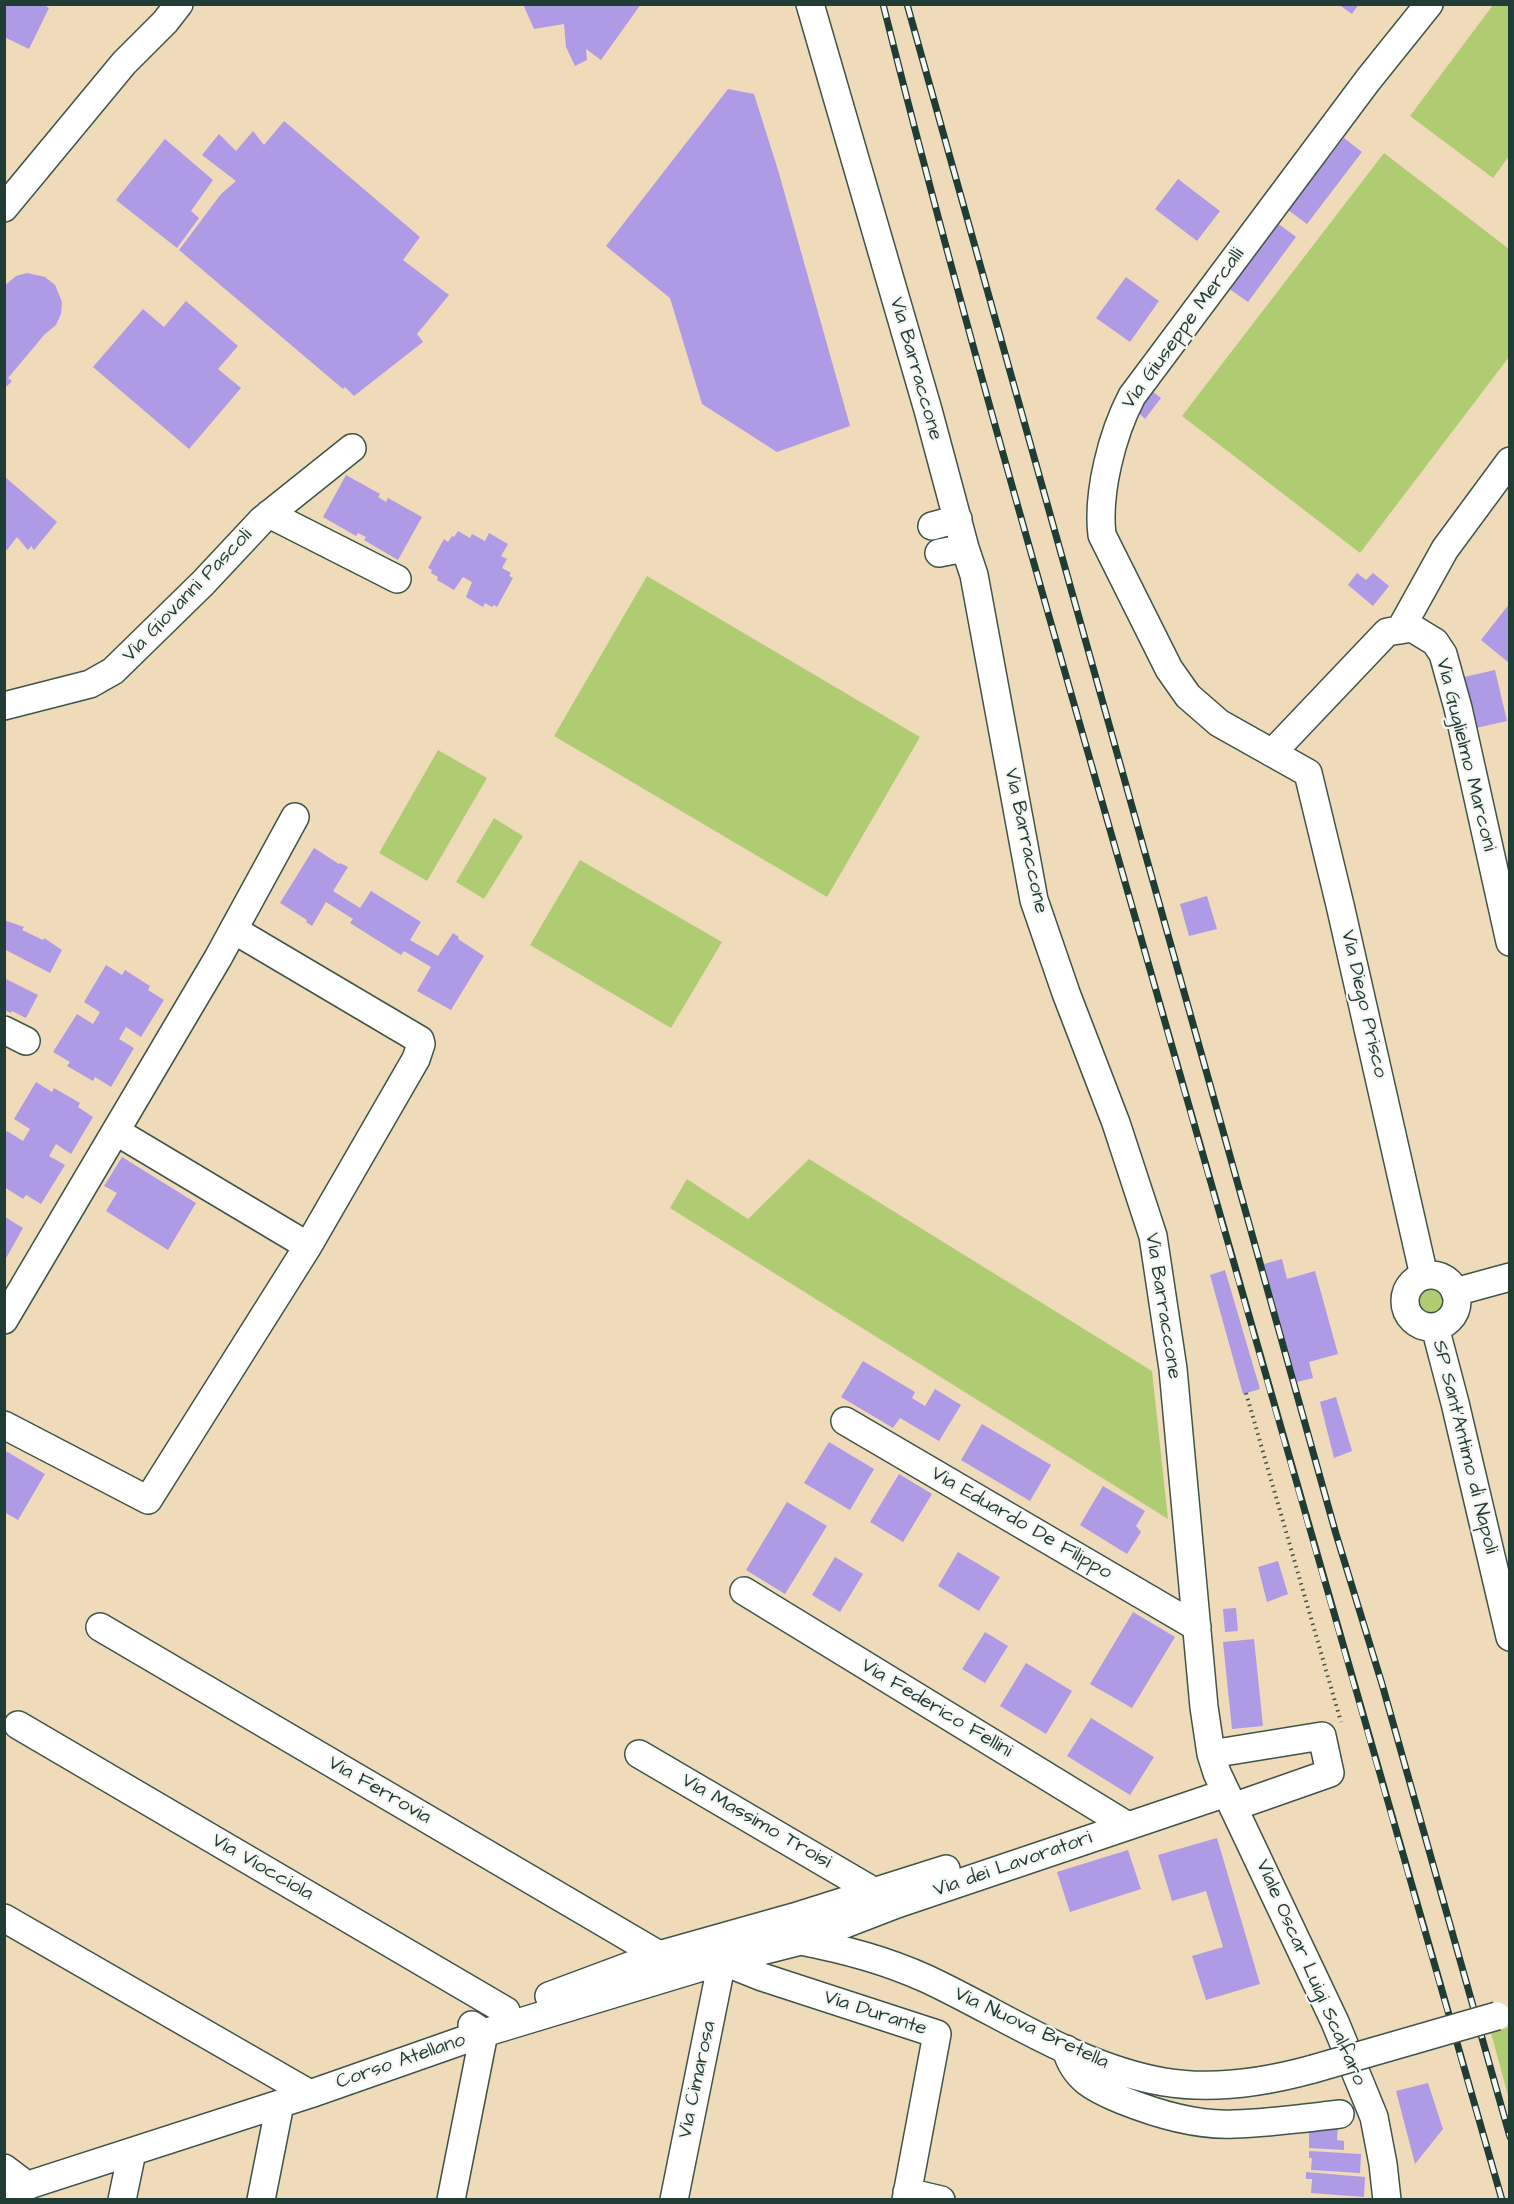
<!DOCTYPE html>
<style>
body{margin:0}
#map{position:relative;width:1514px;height:2204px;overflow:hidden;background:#efdbba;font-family:"Architects Daughter",sans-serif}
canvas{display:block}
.frame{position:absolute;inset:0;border:6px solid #1f3d34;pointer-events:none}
</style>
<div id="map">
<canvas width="1514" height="2204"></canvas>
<div class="frame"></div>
</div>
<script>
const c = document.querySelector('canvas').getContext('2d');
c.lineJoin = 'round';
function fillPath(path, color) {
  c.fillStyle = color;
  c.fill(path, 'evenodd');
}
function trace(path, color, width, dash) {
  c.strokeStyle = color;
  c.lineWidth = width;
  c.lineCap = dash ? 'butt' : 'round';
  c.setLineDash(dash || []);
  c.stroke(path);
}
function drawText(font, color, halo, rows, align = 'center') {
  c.font = font + ' "Architects Daughter",sans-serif';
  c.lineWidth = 4.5;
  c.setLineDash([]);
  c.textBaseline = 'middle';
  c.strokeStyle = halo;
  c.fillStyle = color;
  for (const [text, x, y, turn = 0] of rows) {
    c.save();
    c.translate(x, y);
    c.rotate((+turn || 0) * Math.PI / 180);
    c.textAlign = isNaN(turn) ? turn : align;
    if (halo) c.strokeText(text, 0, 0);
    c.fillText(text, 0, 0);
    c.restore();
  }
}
const green = new Path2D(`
 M1493,5h17l-1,151 -16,22 -83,-62z
 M1384,153l125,96v108l-149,196 -178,-137z
 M647,576l273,161 -93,160 -273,-161z
 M438,750l49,28 -60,103 -48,-28z
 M494,818l29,18 -39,63 -28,-17z
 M580,860l142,82 -51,86 -141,-83z
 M809,1159l343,212 16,148 -498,-311 17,-29 61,40z
 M1416 1300a15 15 0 1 1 30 0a15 15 0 1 1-30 0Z
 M1509,2027h1l-1,72 -18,-66z`);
const building = new Path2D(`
 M4,4h38l7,4 -20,41 -25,-12z
 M523,4h118l-40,56 -15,-11 1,11 -12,6 -9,-19 -2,-23 -30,5z
 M1338,4h21l-7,10z
 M728,89l26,5 24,76 72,256 -73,26 -75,-48 -32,-106 -64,-52z
 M284,121l136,116 -17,23 46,35 -32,39 6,8 -69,54 -9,-9 -2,2 -164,-139 42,-56 15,-13 -34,-26 17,-21 17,17 17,-20 11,14z
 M1344,138l18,14 -55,72 -19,-14z
 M165,139l48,41 -22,31 8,7 -22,30 -61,-48z
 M1178,179l42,32 -23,30 -42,-32z
 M1276,222l20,15 -48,65 -20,-14z
 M27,273l18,4 10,8 7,17 -1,12 -5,11 -11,9 -37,44 4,3 -8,8v-103l12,-10z
 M1126,277l33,24 -29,41 -34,-24z
 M186,301l52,45 -20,23 23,19 -52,61 -96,-82 50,-58 21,18z
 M1147,387l14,11 -16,21 -12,-12z
 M346,475l34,19 -2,3 8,5 2,-4 34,19 -24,43 -34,-20 2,-3 -8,-4 -2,3 -33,-19z
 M4,476l53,46 -23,28 -3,-4 -3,4 -11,-13 -10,13 -3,-2z
 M458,531l12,7 2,-4 13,7 4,-8 19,11 -7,12 6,3 -5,9 9,5 -2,3 4,2 -16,29 -3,-2 -2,2 -7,-4 -2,4 -17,-10 6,-15 -9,-5 -9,13 -17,-10 1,-3 -7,-4 1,-3 -4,-2 16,-29 4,3 4,-6 2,1z
 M1357,573l9,7 7,-7 16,13 -16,20 -25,-21z
 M1510,603v56l-2,3 -27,-22z
 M1495,670l12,51 -31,7 -12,-51z
 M314,848l25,16 1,-1 8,4 -15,24 27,17 11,-17 50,31 -11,18 28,16 15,-23 6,4 -1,2 26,17 -33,54 -34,-19 14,-24 -27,-16 -3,4 -51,-32 3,-4 -27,-17 -14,24 -6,-4 1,-2 -27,-17z
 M1207,896l10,33 -28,7 -9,-32z
 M4,920l20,7 -2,3 21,10 1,-2 18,12 -12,23 -46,-24z
 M106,965l16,10 3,-5 25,16 -2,4 16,10 -23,37 -15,-10 -7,12 15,9 -23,39 -16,-10 -2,4 -26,-15 3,-4 -17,-10 24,-38 16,10 7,-12 -16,-10z
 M4,978l34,17 -12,23 -14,-7 -1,2 -7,-3z
 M36,1082l16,10 2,-4 26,15 -2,4 15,10 -22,37 -15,-10 -7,12 16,9 -24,39 -15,-9 -3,4 -19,-12v-52l3,-4 16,10 7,-12 -16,-10z
 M122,1157l74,46 -28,47 -62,-39 11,-18 -13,-7z
 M5,1217l18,11 -18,32z
 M1282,1259l5,20 28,-8 23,83 -29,8 4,16 -16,4 -33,-118z
 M1225,1270l35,119 -17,5 -33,-119z
 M863,1361l52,31 -3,6 13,8 10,-17 26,16 -22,36 -39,-23 -7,10 -52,-31z
 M1336,1397l16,54 -18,7 -14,-56z
 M982,1424l69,41 -21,36 -69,-41z
 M829,1442l45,27 -24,41 -46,-27z
 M4,1450l41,24 -27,46 -14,-8z
 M899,1474l33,20 -29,48 -33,-20z
 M1103,1486l42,25 -9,15 5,6 -14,22 -47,-29z
 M787,1502l40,24 -42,68 -39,-24z
 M958,1552l42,25 -21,34 -41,-25z
 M835,1557l28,17 -23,38 -28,-17z
 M1278,1561l10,33 -21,8 -9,-35z
 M1236,1608l2,23 -13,1 -2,-23z
 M1133,1612l42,25 -43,71 -42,-24z
 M985,1632l23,14 -23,37 -23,-14z
 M1254,1639l9,87 -31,3 -9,-87z
 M1026,1663l46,28 -26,43 -46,-28z
 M1091,1718l63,39 -24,38 -63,-39z
 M1217,1838l43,146 -54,16 -14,-44 31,-9 -17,-56 -34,10 -14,-46z
 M1128,1850l13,39 -71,23 -13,-40z
 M1428,2083l15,46 -28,35 -19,-73z
 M1338,2125l-1,15 7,1v9l-35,-2v-18z
 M1309,2151l52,3 -1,19 -49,-3 1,-12h-3z
 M1306,2172l59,5 -1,20 -53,-4 1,-14h-6z`);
const path = new Path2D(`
 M1246,1393l95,329`);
const minor = new Path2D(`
 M810,4l118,406 37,138 9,27 60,325 32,93 50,130 37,113 20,133 31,338 7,47 6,19 118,249 39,95 9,47 4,36
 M4,208l120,-145 41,-41 14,-18
 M269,514l128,65
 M932,526l26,-7
 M939,553l26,-5
 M1400,630l45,-81 65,-88
 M4,706l86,-22 23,-13 90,-88 59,-63 90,-72
 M1272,753l115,-121 25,-4 23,14 8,12 15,54 52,234
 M4,1030l22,11
 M117,1132l191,114
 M1405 1301a26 26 0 1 1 52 0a26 26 0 1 1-52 0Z
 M1424,1276l-84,-371 -32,-132 -89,-50 -31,-27 -19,-27 -67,-134c-5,-42 10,-101 30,-139l236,-316 61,-76
 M1455,1292l55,-15
 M4,1320l214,-362 77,-141
 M1435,1327l20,76 55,234
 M845,1421l352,206
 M4,1425l144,75 160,-254 108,-187 5,-15 -1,-4 -186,-110
 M744,1591l384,235
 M100,1627l559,328
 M18,1725l488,286
 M639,1754l234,137
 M1211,1754l111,-18 8,37 -97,34
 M4,1918l306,176
 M801,1941c45,9 84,19 126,38 77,36 151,88 237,103 48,8 102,0 149,-13
 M549,1996l110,-41 135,-38 152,-48
 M1066,2049c8,30 29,40 56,51 35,14 74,26 112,24 35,-1 71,-6 106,-10
 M4,2168l24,18
 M907,2192l34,8
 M4,2193l306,-99 174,-61 238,-72 79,-20 96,-37 329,-111
 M122,2200l10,-48
 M261,2200l19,-96
 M451,2200l33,-167 -12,-8
 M674,2200l48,-239 40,16 175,57 -31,166`);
const rail = new Path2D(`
 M883,4c76,304 164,605 250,906 122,430 245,860 369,1290
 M907,4l429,1530 46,150 128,453`);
const minorBridge = new Path2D(`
 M1313,2069l184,-53`);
const streetNames = [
 ["Via Giuseppe Mercalli",1184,329,-54],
 ["Via Barraccone",915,369,74],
 ["Via Giovanni Pascoli",188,596,-46],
 ["Via Guglielmo Marconi",1465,755,76],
 ["Via Barraccone",1025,841,78],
 ["Via Diego Prisco",1363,1004,77],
 ["Via Barraccone",1162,1306,81],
 ["SP Sant'Antimo di Napoli",1464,1447,76],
 ["Via Eduardo De Filippo",1021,1524,30],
 ["Via Federico Fellini",936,1709,31],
 ["Via Ferrovia",379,1791,30],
 ["Via Massimo Troisi",756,1822,30],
 ["Via dei Lavoratori",1013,1865,-19],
 ["Via Viocciola",262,1868,30],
 ["Viale Oscar Luigi Scalfaro",1310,1973,66],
 ["Via Durante",875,2014,18],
 ["Via Nuova Bretella",1031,2029,25],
 ["Corso Atellano",401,2062,-19],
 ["Via Cimarosa",698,2080,-78]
];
fillPath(green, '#b0cc73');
fillPath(building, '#af9ae5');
trace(minor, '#3e5548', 30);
trace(path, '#3e5548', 4, [1.5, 4.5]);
trace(minor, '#fff', 27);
trace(rail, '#1f3d34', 7);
trace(rail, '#f6f6f2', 4.5, [14]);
trace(minorBridge, '#3e5548', 30, []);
trace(minorBridge, '#fff', 27);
drawText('20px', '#1f3d34', '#f6f6f2', streetNames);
</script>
